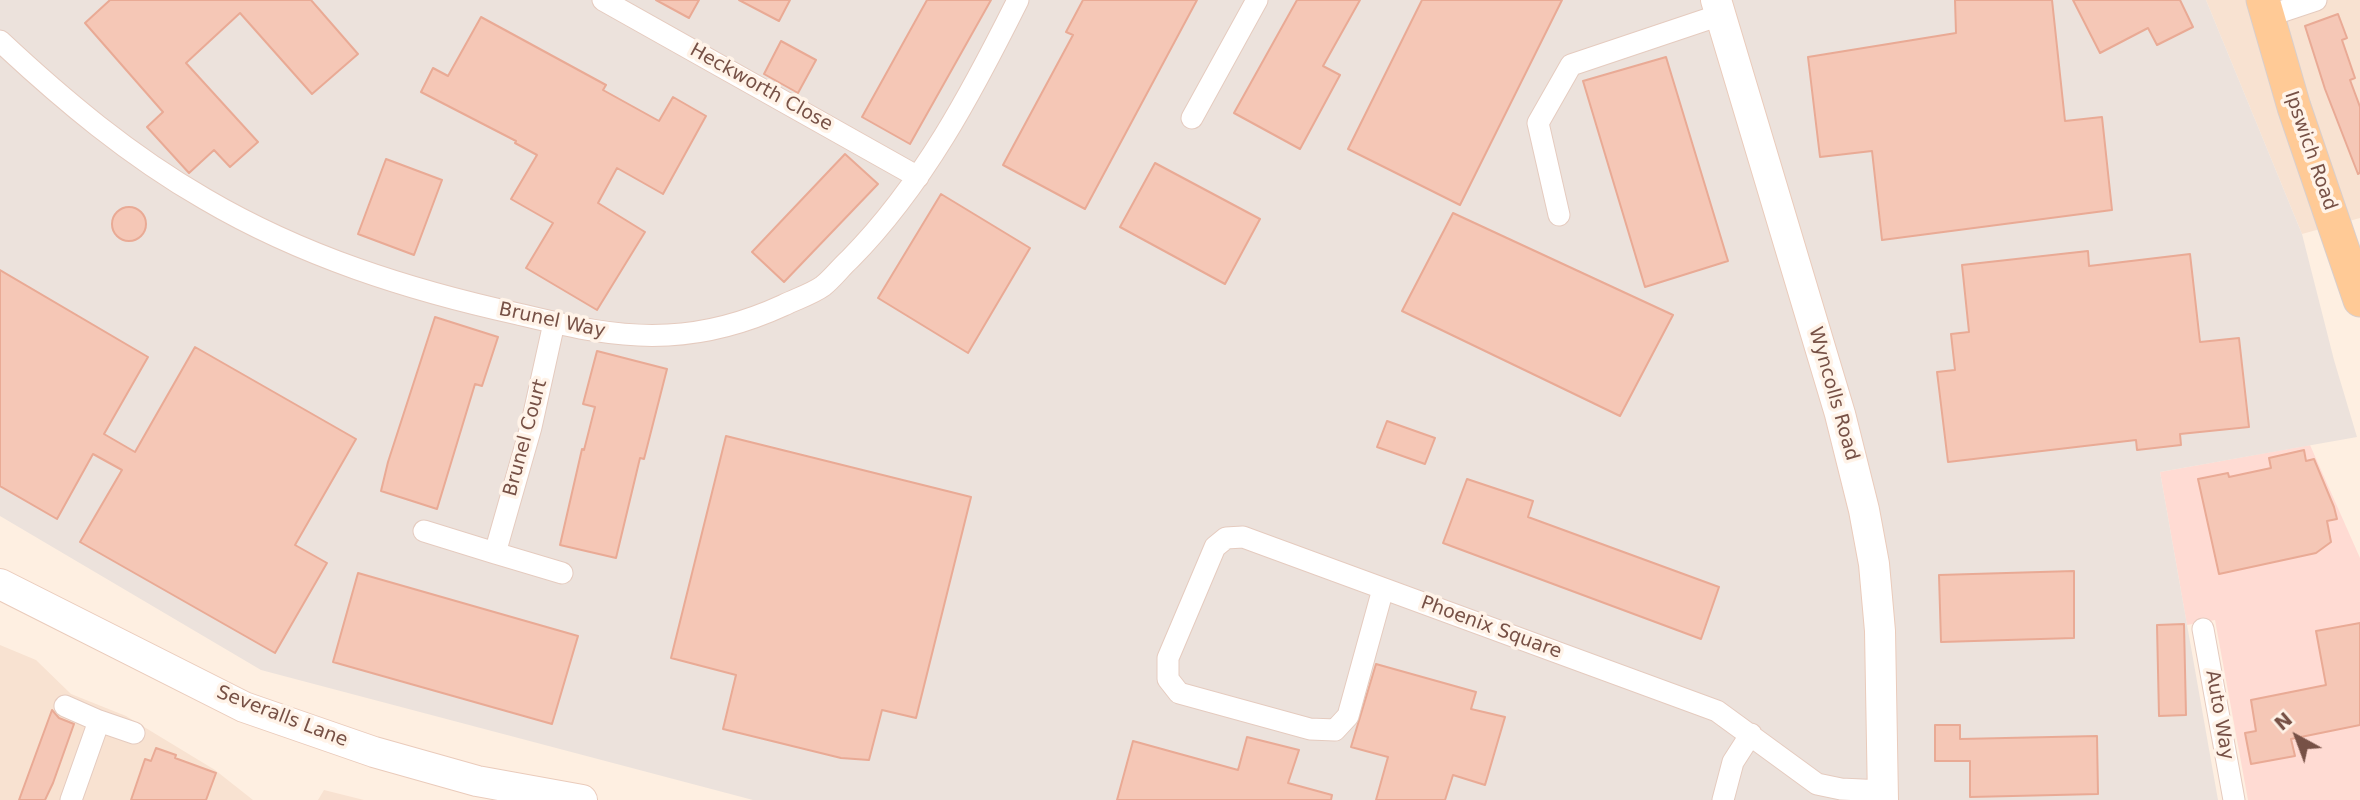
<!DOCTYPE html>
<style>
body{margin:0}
#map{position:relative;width:2360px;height:800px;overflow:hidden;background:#feefe1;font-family:"DejaVu Sans",sans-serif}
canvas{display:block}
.north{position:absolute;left:2262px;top:702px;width:70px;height:70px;-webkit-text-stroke:5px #fff3e8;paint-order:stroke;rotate:319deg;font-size:19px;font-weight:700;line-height:28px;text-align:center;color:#775146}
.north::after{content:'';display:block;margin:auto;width:24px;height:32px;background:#775146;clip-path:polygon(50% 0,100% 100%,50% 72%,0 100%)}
</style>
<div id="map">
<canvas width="2360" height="800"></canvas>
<div class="north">N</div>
</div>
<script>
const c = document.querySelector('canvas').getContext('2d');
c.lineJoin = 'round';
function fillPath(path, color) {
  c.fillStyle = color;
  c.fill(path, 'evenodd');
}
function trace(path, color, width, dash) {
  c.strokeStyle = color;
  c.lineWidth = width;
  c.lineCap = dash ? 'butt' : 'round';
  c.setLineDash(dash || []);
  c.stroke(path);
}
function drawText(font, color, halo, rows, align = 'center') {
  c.font = font + ' "DejaVu Sans",sans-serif';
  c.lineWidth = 7;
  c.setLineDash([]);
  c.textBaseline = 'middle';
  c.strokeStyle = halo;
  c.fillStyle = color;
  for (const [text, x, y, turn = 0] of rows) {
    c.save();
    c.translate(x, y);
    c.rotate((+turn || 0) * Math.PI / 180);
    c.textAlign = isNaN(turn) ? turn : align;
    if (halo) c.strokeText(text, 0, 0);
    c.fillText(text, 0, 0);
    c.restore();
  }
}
const residential = new Path2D(`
 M2206,0h154v218l-58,16z
 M0,645l36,15 35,34 55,22 89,54 38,30h-253z
 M324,790l40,10h-46z`);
const commercial = new Path2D(`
 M2310,445l50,113v242h-112l-33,-180 -28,5 -27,-153z`);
const industrial = new Path2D(`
 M0,0h2206l96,234 32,126 23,77 -197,35 58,328h-1465l-492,-130 -261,-154z`);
const building = new Path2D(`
 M110,0h201l47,54 -46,40 -72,-81 -54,50 72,79 -28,25 -16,-17 -25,23 -42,-46 16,-15 -78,-89z
 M656,0h43l-10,18z
 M739,0h51l-11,21z
 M927,0h64l-81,144 -48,-27z
 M1083,0h114l-112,209 -82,-44 70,-130 -7,-3z
 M1297,0h63l-37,66 17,9 -40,74 -66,-36z
 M1422,0h140l-102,205 -112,-56z
 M1955,0h97l13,121 37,-4 10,93 -230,30 -10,-89 -52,6 -12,-100 148,-24z
 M2073,0h107l13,27 -36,18 -9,-17 -48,25z
 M2338,14l9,24 -5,2 13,38 -5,2 10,27v66l-2,1 -33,-85 -20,-63z
 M481,17l125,68 -3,5 56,31 14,-24 33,19 -43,78 -46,-26 -19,35 47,29 -48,78 -71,-42 27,-45 -42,-24 26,-44 -22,-12 1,-2 -95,-49 12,-24 15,8z
 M781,41l35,19 -18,33 -34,-19z
 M1666,57l62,204 -83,26 -62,-206z
 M845,154l33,30 -94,98 -32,-30z
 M386,159l56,21 -28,75 -56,-21z
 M1155,163l105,56 -35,65 -105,-57z
 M941,194l89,54 -62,105 -90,-55z
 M112 224a17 17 0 1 1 34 0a17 17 0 1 1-34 0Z
 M1453,213l220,102 -53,101 -218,-105z
 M2088,251l1,15 101,-12 10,88 39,-4 10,89 -69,7 1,11 -44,5 -1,-10 -188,22 -11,-90 18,-2 -4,-36 18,-2 -7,-67z
 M0,270l148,87 -44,77 31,18 60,-105 161,92 -61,106 32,18 -52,90 -195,-111 42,-72 -29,-16 -36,65 -57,-33z
 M435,317l63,20 -16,49 -7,-2 -38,125 -56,-18 7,-29z
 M597,351l70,18 -23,90 -4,-1 -24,100 -56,-13 22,-96 2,1 11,-43 -12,-3z
 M1387,421l48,17 -10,26 -48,-17z
 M726,436l245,61 -55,221 -34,-8 -13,50 -28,-2 -118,-29 13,-54 -65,-17z
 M2304,450l2,11 8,-2 20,48 3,12 -10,2 4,21 -15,11 -97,21 -21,-95 30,-6 1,4 42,-9 -2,-10z
 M1467,479l66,22 -5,16 191,70 -18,52 -258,-96z
 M2074,571v67l-133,4 -2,-67z
 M358,573l220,63 -26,88 -219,-62z
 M2360,623v102l-69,14 4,17 -44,8 -6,-31 11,-2 -5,-31 75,-15 -10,-54z
 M2184,624l2,91 -27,1 -2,-91z
 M1376,664l100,28 -5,17 34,8 -20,68 -32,-10 -8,25h-69l12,-43 -37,-10z
 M52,710l7,8 15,6 -21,59 -8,17h-26z
 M1935,725h25v14l137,-3 1,58 -128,3v-36h-35z
 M1247,737l52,13 -11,33 44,12 -1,5h-214l16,-59 105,29z
 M156,748l20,7 -1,3 41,15 -10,27h-75l14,-41 6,2z`);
const street = new Path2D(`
 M603,0l315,177
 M2268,16l48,-16
 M0,41c63,59 130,115 205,158 97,57 204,91 313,115 50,12 98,24 150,21 40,-2 79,-13 116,-30 12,-6 28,-11 39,-19 10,-8 18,-19 27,-27 73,-74 122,-167 168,-259
 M1192,118l65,-118
 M1559,215l-21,-92 33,-58 149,-50
 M554,323l-23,104 -36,126 67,20
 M424,531l71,22
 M1383,589l-35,127 -13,14 -25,-1 -131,-36 -11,-14v-21l47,-111 11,-9 17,-1 474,174 100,73 24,5 42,2
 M2203,629l31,171
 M65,706l34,15
 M71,800l28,-79 35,12
 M1723,800l10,-38 18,-28`);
const secondary = new Path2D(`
 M1716,0l124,414 24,96 10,54 6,67 3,169
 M0,584l244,123 130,45 103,29 105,19`);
const primary = new Path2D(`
 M2263,0l31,107 66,193`);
const streetNames = [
 ["Heckworth Close",761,88,29],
 ["Ipswich Road",2310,151,71],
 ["Brunel Way",552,321,12],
 ["Wyncolls Road",1833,394,74],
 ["Brunel Court",526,438,-75],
 ["Phoenix Square",1491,628,20],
 ["Auto Way",2219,715,80],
 ["Severalls Lane",282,717,21]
];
fillPath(residential, '#f8e2d1');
fillPath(commercial, '#ffdbd3');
fillPath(industrial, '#ece2dc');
fillPath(building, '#f5c7b6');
trace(building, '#e9aa95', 2);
trace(street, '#e5cbbf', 23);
trace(secondary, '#eacbbb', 32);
trace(primary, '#d9cecb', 35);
trace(street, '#fff', 21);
trace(secondary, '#fff', 30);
trace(primary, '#ffca96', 33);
drawText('19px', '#775146', '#fff3e8', streetNames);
</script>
